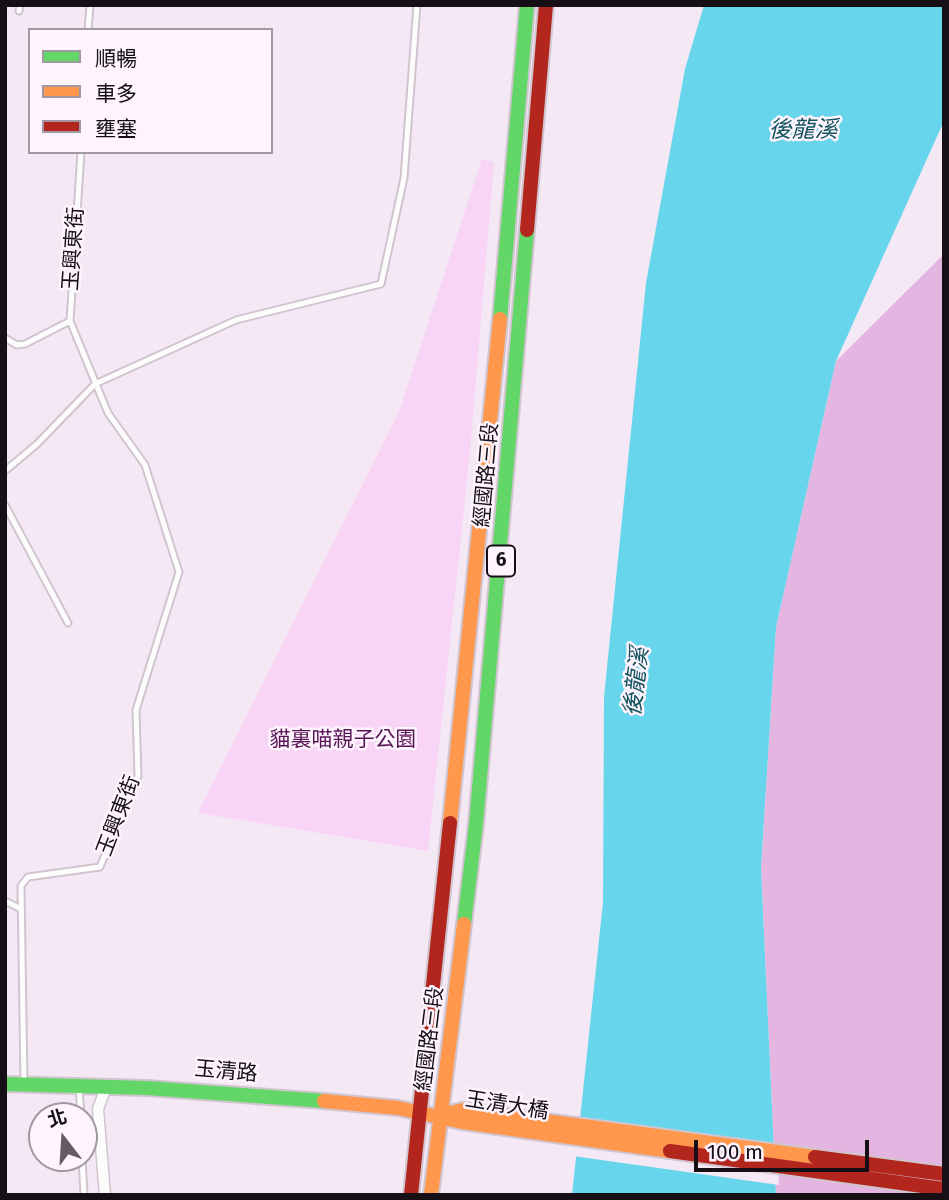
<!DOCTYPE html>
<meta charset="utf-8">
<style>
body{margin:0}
#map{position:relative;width:949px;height:1200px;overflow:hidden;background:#f4e8f4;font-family:"Fira Sans","Noto Sans TC",sans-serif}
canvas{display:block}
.frame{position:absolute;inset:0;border:7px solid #170f16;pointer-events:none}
.legend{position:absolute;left:28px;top:28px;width:245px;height:126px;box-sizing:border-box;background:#fef4fd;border:2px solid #a298a1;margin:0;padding:9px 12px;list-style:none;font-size:21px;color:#170f16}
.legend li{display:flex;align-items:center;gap:14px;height:35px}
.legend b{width:35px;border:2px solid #a298a1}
.north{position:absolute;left:28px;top:1102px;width:70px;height:70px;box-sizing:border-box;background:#fef4fd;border:2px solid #a298a1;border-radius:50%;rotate:343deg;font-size:19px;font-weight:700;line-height:28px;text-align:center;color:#170f16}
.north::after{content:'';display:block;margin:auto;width:24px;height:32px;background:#645b64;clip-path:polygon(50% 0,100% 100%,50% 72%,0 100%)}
.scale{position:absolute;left:694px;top:1140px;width:175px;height:32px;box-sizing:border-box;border:4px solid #170f16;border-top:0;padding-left:9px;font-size:21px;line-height:24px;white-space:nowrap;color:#170f16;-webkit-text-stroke:5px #fef4fd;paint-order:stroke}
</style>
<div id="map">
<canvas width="949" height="1200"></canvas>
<div class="frame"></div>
<ul class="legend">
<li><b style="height:9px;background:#63d668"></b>順暢</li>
<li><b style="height:9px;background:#ff974d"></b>車多</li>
<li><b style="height:9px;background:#b3261e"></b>壅塞</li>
</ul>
<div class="north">北</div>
<div class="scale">100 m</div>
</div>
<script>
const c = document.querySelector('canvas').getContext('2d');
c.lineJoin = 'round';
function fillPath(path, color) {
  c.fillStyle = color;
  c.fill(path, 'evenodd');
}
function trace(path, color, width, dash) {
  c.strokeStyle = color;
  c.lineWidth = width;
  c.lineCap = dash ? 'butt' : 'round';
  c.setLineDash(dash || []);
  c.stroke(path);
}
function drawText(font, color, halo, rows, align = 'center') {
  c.font = font + ' "Fira Sans","Noto Sans TC",sans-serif';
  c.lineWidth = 5;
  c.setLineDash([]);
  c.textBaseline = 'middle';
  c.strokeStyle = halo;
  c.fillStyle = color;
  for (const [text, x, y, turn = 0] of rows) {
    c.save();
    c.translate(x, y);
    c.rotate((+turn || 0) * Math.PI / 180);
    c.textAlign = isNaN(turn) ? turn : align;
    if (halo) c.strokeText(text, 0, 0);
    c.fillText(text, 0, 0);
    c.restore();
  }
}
const green = new Path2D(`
 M482,159l12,3 -24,290 -42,399 -230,-38 201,-401z`);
const forest = new Path2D(`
 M944,254v941h-168l-15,-327 15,-241 60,-266z`);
const water = new Path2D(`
 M704,5h240v116l-108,240 -60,266 -15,241 15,327h-204l31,-293 1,-205 42,-414 39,-214z`);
const pier = new Path2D(`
 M576,1121l201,27 2,37 -206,-29z`);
const lane = new Path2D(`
 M19,11l1,-6
 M88,30l2,-25
 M5,338l12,7 8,-1 45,-23
 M5,471l32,-27 58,-60 141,-64 145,-36 23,-106 13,-173
 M5,505l63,118
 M5,901l16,8
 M24,1084l-3,-198 7,-9 72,-10 38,-91 -2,-66 43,-138 -34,-107 -37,-52 -38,-92 11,-169
 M79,1088l2,28
 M82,1158l2,37`);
const street = new Path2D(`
 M105,1195l-7,-86 8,-22`);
const fast = new Path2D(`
 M500,319l27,-314
 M464,924l12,-100 51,-594
 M5,1084l142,4 177,13`);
const slow = new Path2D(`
 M450,823l50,-504
 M324,1101l74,7 64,14 208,29
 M442,1115l21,-5 352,47
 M431,1195l33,-271`);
const jam = new Path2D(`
 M527,230l19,-225
 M670,1151l274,38
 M815,1157l129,17
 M411,1195l39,-372`);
const shields = [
 [501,561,28]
];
const shieldNames = [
 ["6",501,561]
];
const streetNames = [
 ["玉興東街",74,249,-86],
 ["經國路三段",487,475,-85],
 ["玉興東街",119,816,-69],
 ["經國路三段",430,1039,-83],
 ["玉清路",226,1072,5],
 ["玉清大橋",507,1106,9]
];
const parkNames = [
 ["貓裏喵親子公園",343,740]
];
const waterNames = [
 ["後龍溪",803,131],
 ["後龍溪",637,682,-83]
];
fillPath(green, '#f8d4f6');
fillPath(forest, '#e4b5e1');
fillPath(water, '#67d6ec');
fillPath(pier, '#f4e8f4');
trace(lane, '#d0c5cf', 9);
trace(street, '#d0c5cf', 13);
trace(fast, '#d0c5cf', 18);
trace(slow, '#d0c5cf', 18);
trace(jam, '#d0c5cf', 18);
trace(lane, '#fdfcfd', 5);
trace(street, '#fdfcfd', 10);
trace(fast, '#63d668', 14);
trace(slow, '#ff974d', 14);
trace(jam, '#b3261e', 14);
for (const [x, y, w] of shields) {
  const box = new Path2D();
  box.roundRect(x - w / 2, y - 15.5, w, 31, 5);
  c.fillStyle = '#fef4fd';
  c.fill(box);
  trace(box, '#170f16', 2);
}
drawText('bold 19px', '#170f16', null, shieldNames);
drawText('21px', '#170f16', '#fef4fd', streetNames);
drawText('21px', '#571456', '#fef4fd', parkNames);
drawText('italic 23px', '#14545f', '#fef4fd', waterNames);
</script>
